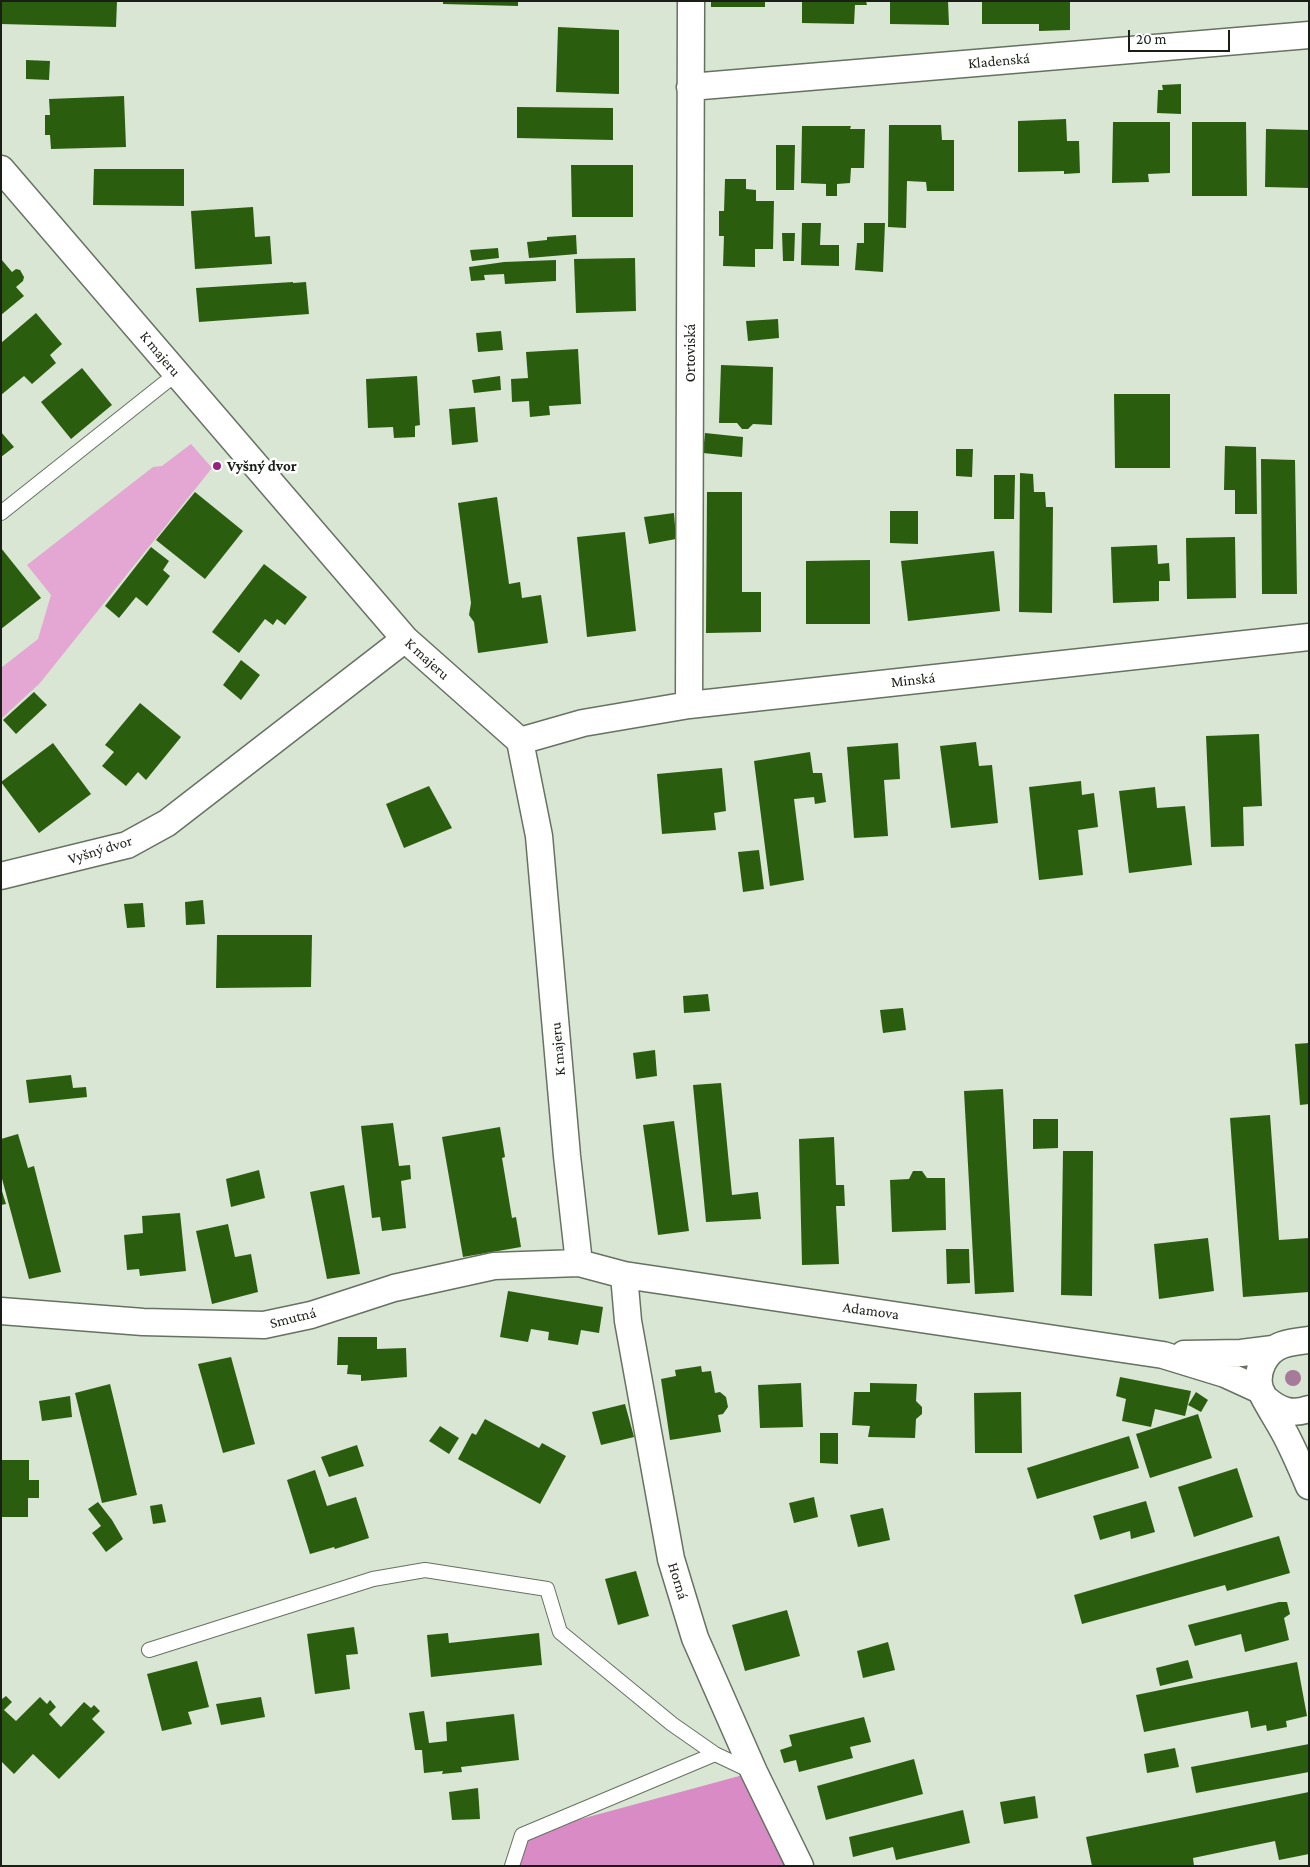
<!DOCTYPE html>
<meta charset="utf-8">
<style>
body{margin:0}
#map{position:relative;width:1310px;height:1867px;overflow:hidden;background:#d8e6d3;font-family:"Crimson Pro",serif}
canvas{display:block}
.frame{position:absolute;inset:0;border:2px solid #191e17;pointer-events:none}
.scale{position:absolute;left:1128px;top:30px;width:102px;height:22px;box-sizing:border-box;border:2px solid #191e17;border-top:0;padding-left:6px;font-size:15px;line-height:18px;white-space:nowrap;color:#191e17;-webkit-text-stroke:4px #fff;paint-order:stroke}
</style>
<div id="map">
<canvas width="1310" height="1867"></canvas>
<div class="frame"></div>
<div class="scale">20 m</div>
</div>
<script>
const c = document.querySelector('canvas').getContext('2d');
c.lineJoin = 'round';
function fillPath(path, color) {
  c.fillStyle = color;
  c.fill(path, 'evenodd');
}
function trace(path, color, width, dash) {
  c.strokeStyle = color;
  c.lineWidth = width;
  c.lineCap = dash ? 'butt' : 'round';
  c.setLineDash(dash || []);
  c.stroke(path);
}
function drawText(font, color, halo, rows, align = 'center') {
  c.font = font + ' "Crimson Pro",serif';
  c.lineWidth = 5;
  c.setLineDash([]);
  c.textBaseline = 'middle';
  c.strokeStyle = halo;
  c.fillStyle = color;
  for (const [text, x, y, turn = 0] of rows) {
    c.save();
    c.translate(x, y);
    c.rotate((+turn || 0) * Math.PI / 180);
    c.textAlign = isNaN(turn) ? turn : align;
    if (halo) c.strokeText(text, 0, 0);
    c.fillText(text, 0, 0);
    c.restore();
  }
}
const green = new Path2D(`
 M191,444l21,24 -172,215 -39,36v-51l37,-29 13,-44 -24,-30 126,-98 9,-1z`);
const forest = new Path2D(`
 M754,1772l46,94h-288l10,-31z`);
const building = new Path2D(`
 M1,1h116l-1,26 -115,-3z
 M443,1h75v5l-75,-2z
 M711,1h54v6h-54z
 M802,1h64l1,4h-12l-1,19 -52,-1z
 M890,1h58l1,24 -59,-1z
 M982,1h88v29l-31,1v-7h-57z
 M558,27l61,3v64l-63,-2z
 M26,60l24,1 -1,19 -23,-1z
 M1181,84v30l-24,-1 1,-23h5l-1,-5z
 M124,96l2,51 -75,2 -1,-14h-5v-20h5l-1,-16z
 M517,107l96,1v32l-96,-2z
 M1066,119l1,22h12l1,32 -16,1v-3l-46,1v-51z
 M1113,122h57v51l-22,1 1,8 -37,1z
 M1192,122h54l1,74h-55z
 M889,125h52l1,15h12v51h-27l-1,-9 -19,-1 -1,47 -18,-1z
 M802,126h49l-1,3h15l-1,39h-13l-1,15 -13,1v12h-11v-12l-25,-1z
 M1266,129l43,1v58l-44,-1z
 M776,145h19l-1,45h-18z
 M571,165h62v52h-61z
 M94,169h90v37l-91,-1z
 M725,179h21v10l10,1v11h18l-1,48h-18v18l-32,-1 1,-30h-5v-25h5z
 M253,207l2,30 15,-1 2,28 -77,5 -4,-58z
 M802,223h19l-1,22h19v21l-38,-1z
 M864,223h21l-2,49 -28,-2 2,-27h7z
 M782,233h13l-1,28h-11z
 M576,235l1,19 -48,4 -2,-16 20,-2v-3z
 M498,248l1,10 -27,3 -2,-11z
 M635,258l1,53 -60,2 -2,-54z
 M1,259l11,13 4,-3 4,1 4,7 -1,4 -7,6 8,9 -23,19z
 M556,260v21l-51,3 -1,-10 -20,1 1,5 -14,1 -2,-14 35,-5z
 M293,282v1l13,-1 3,32 -110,8 -3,-34z
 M36,313l26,31 -12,11 6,8 -24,21 -8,-8 -23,19v-52z
 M778,319l1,19 -31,3 -2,-20z
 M501,331l2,19 -25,2 -2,-19z
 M578,349l3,55 -32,2 1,9 -20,2 -1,-16 -17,1 -1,-23 17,-1 -2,-26z
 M721,365l52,2 -1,58 -19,-1 -5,5h-6l-5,-6h-18z
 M82,368l30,37 -41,34 -30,-37z
 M417,376l3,49 -5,1v11l-21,1 -1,-11 -25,1 -2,-49z
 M500,376l1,14 -27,3 -2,-13z
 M1114,394h56v74h-55z
 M475,407l3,35 -26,3 -3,-36z
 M1,432l13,15 -13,10z
 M705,433l38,4 -1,20 -39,-4z
 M1225,446l31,1 1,67h-22v-24h-11z
 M956,449h17l-1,28 -16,-1z
 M1261,459l34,1 2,134h-35z
 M1020,473l13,1 1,18h11l1,15h7l-1,106 -33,-1z
 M994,475h21l-1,44h-20z
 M195,492l48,39 -38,48 -49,-39z
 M707,492h35v100h19v40l-55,1z
 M497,497l12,87 11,-2 2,16 19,-3 7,48 -70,10 -4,-31 -5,-7 2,-12 -13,-100z
 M890,511h28v33l-28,-1z
 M674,513l2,26 -27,5 -5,-27z
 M625,532l11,99 -49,6 -10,-100z
 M1235,537l1,61 -49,1 -1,-61z
 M1157,545l1,19 11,-1 1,18h-11v20l-46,2 -2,-56z
 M151,547l18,14 -6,9 7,6 -23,30 -11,-9 -17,21 -14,-12z
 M1,548l40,50 -40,31z
 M994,551l6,60 -92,10 -7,-60z
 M870,560v64h-64v-63z
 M264,564l43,33 -22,28 -8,-6 -4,6 -8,-6 -26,34 -27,-21z
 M241,660l19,15 -19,25 -18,-15z
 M34,692l13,13 -31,29 -13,-14z
 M140,703l41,34 -35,43 -8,-8 -12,14 -24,-20 12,-14 -9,-7z
 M1259,734l3,72 -19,1 1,39 -33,1 -5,-111z
 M976,742l3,24 13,-1 6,58 -47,5 -11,-82z
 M53,743l38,51 -52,39 -38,-51z
 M898,743l2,36 -16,1 4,56 -34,2 -7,-91z
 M810,752l3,21h9l4,29 -11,2 -1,-7 -20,2 10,81 -34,6 -16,-125z
 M722,768l4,43 -12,2 2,17 -54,4 -5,-60z
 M1081,781l1,14 12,-2 4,34 -20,3 5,45 -44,5 -10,-93z
 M429,786l23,42 -48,20 -18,-44z
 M1155,787l2,21 28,-2 7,59 -63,8 -10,-82z
 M759,850l5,39 -21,3 -5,-40z
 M203,900l2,24 -19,1 -1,-23z
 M143,903l2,24 -18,1 -3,-24z
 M217,935h95l-1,52 -95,1z
 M708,994l2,17 -26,2 -1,-17z
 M903,1008l3,22 -23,3 -3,-23z
 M1309,1043v61l-9,1 -5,-61z
 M655,1050l2,26 -21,3 -3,-26z
 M71,1075l2,13 13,-1 1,10 -58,6 -3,-23z
 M721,1083l11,112 26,-3 3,27 -55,3 -13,-137z
 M1003,1089l11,203 -39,2 -11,-203z
 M1270,1115l9,125 30,-2v54l-66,5 -13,-179z
 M1033,1119h25v29l-25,1z
 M674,1121l15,110 -31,4 -15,-110z
 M393,1123l6,43 11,-1 1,14 -10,2 5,47 -24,3 -2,-14 -8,1 -11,-92z
 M500,1127l5,30 -3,1 10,60 4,-1 5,30 -58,10 -21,-120z
 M18,1134l10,34 6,-2 27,106 -32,7 -28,-104v-36z
 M834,1137l2,48h8l1,21h-9l3,58 -37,1 -3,-126z
 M1063,1151h30l-1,145 -31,-1z
 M259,1170l6,28 -34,9 -5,-28z
 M913,1171h9l5,7h18l1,52 -54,2 -2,-52 19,-1z
 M344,1185l16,89 -33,5 -17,-87z
 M1,1188l5,16 -5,1z
 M180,1213l6,58 -46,5 -1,-7 -12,1 -3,-35 19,-2 -1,-17z
 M228,1224l7,33 16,-3 7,38 -46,12 -16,-73z
 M1208,1238l6,53 -55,8 -5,-55z
 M946,1249h23l1,34 -23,1z
 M508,1291l95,16 -4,26 -18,-3 -3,15 -30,-5 1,-8 -18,-3 -3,13 -28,-5z
 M338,1337h39v12l29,-1 1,29 -46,4v-6l-14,-1 1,-9h-11z
 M231,1357l24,87 -32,9 -25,-89z
 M701,1366l1,6 9,-1 4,22 5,-1 6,5 2,10 -5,7 -5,1 3,17 -51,8 -9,-61 15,-3 -1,-6z
 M1120,1377l71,14 -6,25 -30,-7 -4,18 -29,-6 4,-22 -10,-3z
 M801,1383l2,44 -43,1 -2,-43z
 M870,1383l47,1 -1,17 6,6v7l-6,5 -1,19 -47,-1 2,-11 -18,-1 2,-33h16z
 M110,1384l27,111 -35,8 -27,-110z
 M1021,1392l1,61h-47l-1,-60z
 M1196,1392l12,8 -7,12 -13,-7z
 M70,1396l2,21 -30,4 -3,-20z
 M625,1404l9,33 -33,8 -9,-33z
 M1198,1414l14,44 -62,20 -14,-44z
 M485,1419l54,29 3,-5 24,13 -26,48 -82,-45 14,-26 4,2z
 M440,1426l19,12 -10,16 -20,-13z
 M820,1433h18v31l-18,-1z
 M1129,1436l10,32 -102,31 -10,-31z
 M357,1445l7,21 -35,11 -8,-20z
 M1,1460h28v20h10v18h-11v19h-27z
 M1237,1468l16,49 -59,20 -16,-50z
 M315,1470l12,36 29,-9 13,41 -34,11 -1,-2 -24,7 -23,-74z
 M814,1497l4,20 -24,6 -5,-20z
 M1146,1501l9,31 -24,7 -1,-8 -30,9 -7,-24z
 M98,1502l14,18 11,19 -17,13 -14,-19 9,-7 -13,-17z
 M162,1504l4,18 -13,2 -3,-18z
 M883,1508l7,32 -32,7 -8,-32z
 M1279,1536l11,37 -63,18 -2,-6 -143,39 -8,-29z
 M636,1571l13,45 -31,9 -13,-46z
 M1279,1602h8l3,12 -6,4 5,22 -44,12 -4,-18 -46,12 -7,-21z
 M787,1610l13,46 -55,15 -13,-46z
 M354,1627l4,27 -12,1 4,34 -35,5 -8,-60z
 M448,1633l1,10 90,-10 3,32 -111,12 -4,-42z
 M888,1642l7,28 -32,8 -6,-27z
 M1188,1660l5,18 -33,8 -4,-18z
 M197,1661l12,46 -21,5 4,12 -30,7 -15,-57z
 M1297,1662l10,54 -21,5 1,6 -20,4 -1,-6 -15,3 -3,-17 -104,21 -8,-37z
 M6,1696l6,6 -8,8 12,11 24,-24 7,7 3,-4 6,7 -7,7 12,13 23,-25 7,6 3,-3 6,6 -8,8 13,13 -46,47 -26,-25 -19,20 -13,-13v-63l1,1z
 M261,1697l4,20 -44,8 -5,-21z
 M424,1711l5,32 18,-2 -1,-19 68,-8 5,46 -58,7 1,5 -20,2 1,-3 -19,2 -2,-23h-7l-6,-37z
 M864,1717l7,25 -21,5 3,11 -54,14 -3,-12 -12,3 -4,-13 12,-4 -3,-11z
 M1309,1744v28l-113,21 -5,-26z
 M1175,1748l4,19 -32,6 -3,-19z
 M914,1759l9,35 -97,26 -9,-34z
 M478,1788l2,31 -28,1 -3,-28z
 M1309,1792v62l-30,6 -4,-19 -82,17 1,8h-102l-6,-29z
 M1035,1796l3,22 -34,6 -4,-22z
 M963,1810l7,33 -74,17 -3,-13 -40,10 -4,-20z`);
const service = new Path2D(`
 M1,513l175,-139
 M149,1650l224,-71 52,-9 122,19 13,43 112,92 43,30 38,18
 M512,1866l10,-31 193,-81`);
const minor = new Path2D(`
 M690,87l619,-52
 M1,169l404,470 115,102 19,95 28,320 12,107
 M689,705l2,-704
 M520,741l63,-18 106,-18 620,-68
 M1,876l126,-31 40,-22 238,-184
 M624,1275l4,46 43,238 24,79 59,134 46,94
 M1,1311l142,11 121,3 47,-10 83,-27 100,-22 85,-3 45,12 539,80 62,19 35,16
 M1309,1340c-9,1 -19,2 -27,5 -17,6 -27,27 -22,44 4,10 17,30 23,41 10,18 18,37 26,56
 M1184,1354l57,-1 32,-4
 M1267,1400c13,11 25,15 42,9`);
const trees = [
 [1293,1378]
];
const markers = [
 [217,466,5,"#962280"]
];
const streetNames = [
 ["Kladenská",999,61,-5],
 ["Ortoviská",690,353,-90],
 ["K majeru",160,354,50],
 ["K majeru",427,659,42],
 ["Minská",913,680,-6],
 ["Vyšný dvor",100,850,-17],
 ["K majeru",558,1049,-95],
 ["Adamova",871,1311,8],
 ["Smutná",293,1318,-14],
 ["Horná",678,1581,73]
];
const poiNames = [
 ["Vyšný dvor",227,466]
];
fillPath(green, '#e4a6d3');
fillPath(forest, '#d98bc5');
fillPath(building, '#2b5d0f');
trace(service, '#667261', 16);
trace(minor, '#667261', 29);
trace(service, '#fff', 14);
trace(minor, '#fff', 26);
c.fillStyle = '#a67a9a';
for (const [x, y] of trees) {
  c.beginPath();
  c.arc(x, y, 8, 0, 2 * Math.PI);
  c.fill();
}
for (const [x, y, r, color] of markers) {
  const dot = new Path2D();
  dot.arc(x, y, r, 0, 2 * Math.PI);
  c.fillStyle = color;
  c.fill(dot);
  trace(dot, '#fff', 2);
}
drawText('15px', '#191e17', '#fff', streetNames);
drawText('bold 15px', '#191e17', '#fff', poiNames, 'left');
</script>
